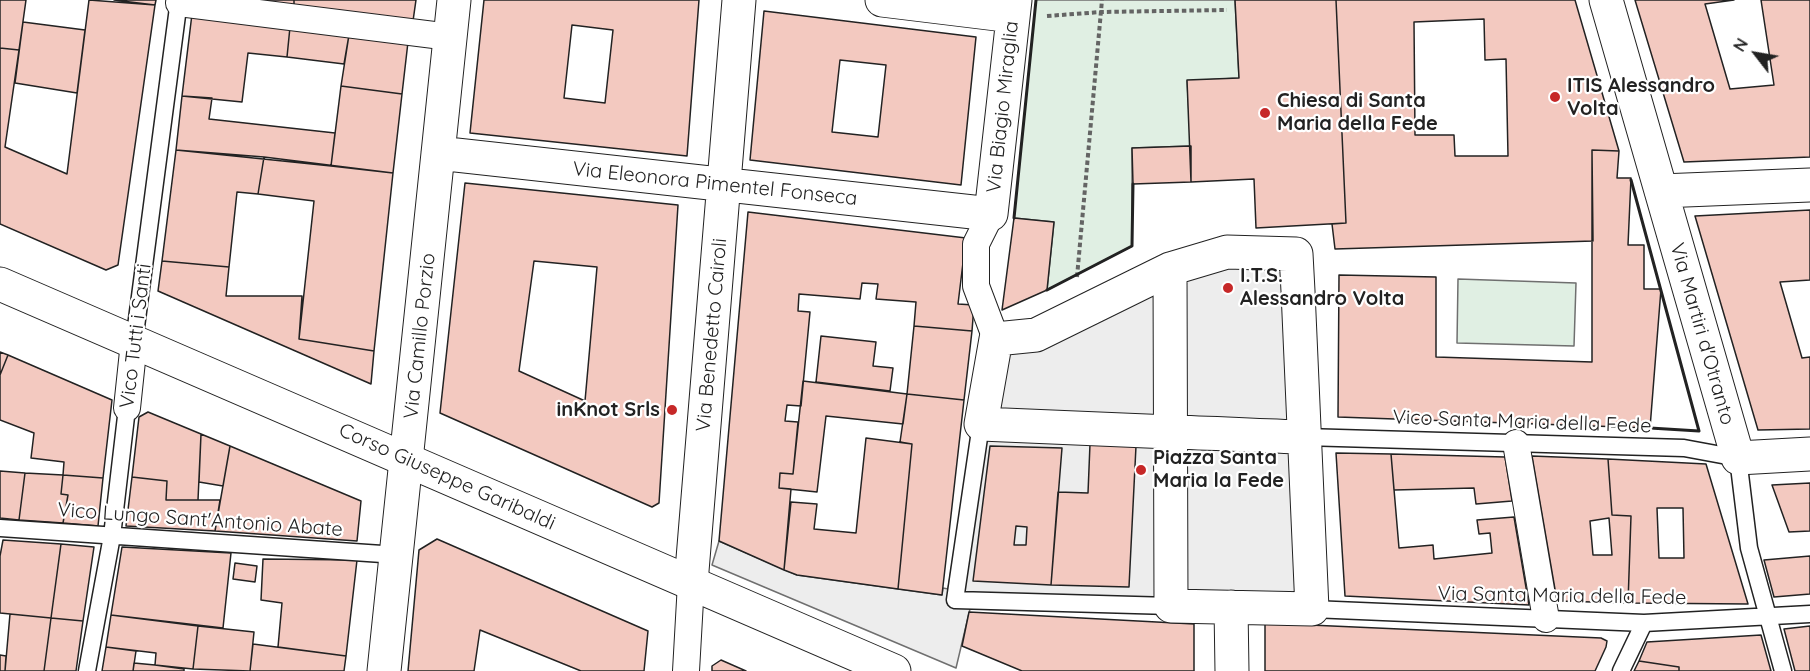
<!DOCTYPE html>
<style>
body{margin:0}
#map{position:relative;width:1810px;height:671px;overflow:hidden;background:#fff;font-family:Quicksand,sans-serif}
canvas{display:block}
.north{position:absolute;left:1726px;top:24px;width:60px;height:60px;-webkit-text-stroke:4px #fff;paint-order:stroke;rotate:301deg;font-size:16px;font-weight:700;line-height:24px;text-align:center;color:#222}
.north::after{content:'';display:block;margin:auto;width:21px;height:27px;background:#222;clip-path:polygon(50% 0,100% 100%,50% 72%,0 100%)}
</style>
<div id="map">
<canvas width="1810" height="671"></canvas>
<div class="north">N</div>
</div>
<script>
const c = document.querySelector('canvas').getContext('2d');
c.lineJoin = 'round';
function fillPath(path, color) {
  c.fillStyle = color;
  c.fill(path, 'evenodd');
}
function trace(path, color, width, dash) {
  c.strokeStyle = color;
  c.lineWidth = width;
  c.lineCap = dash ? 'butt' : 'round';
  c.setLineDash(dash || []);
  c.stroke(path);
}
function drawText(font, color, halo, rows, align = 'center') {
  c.font = font + ' Quicksand,sans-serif';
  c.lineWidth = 4.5;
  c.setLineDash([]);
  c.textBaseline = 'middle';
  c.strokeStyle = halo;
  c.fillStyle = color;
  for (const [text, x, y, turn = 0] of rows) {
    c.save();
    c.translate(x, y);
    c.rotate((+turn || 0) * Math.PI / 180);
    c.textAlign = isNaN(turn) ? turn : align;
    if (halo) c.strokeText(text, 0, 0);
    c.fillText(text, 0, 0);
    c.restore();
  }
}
const green = new Path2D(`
 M1036,0h199l4,78 -52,3 4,65 -59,2v98l-85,44 7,-68 -40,-4z
 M1458,279l118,4 -2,63 -117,-3z`);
const parking = new Path2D(`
 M1304,246l17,371 -351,-8 -14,59 -244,-103 7,-24 78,34 145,20 1,-7 5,1 41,-257z`);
const building = new Path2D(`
 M0,0h26l-7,50 -19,-2z
 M89,0l66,5 -37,260 -12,5 -106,-46v-176l19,2 -14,97 62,27z
 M114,0h42l-1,5z
 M246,0h48v6z
 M294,0h122l-3,21 -119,-15z
 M484,0h215l-12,156 -217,-23zM572,25l41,5 -8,73 -41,-5z
 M1235,0h101l10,223 -90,5 -2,-49 -63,3 -4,-102 52,-2z
 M1336,0h239l44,151 -27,-1 1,91 -258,8 -3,-25 14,-1zM1484,19l1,41 21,-1 2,97h-53l-1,-21h-39l-1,-113z
 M1635,0h99l-29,4 25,85 44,-4 -13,-85h49v157l-126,5z
 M764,11l212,26 -15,148 -211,-25zM840,60l46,5 -8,72 -46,-5z
 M192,14l98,13 -3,30 -39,-4 -6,49 -60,-6z
 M23,22l62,8 -8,63 -62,-10z
 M290,27l59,8 -5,29 -57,-7z
 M349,35l59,7 -6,52 -61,-8z
 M341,86l61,8 -9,79 -62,-7z
 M182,96l30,2 -3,21 126,14 -4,33 -155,-16z
 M1191,146v36l-58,2 -1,-36z
 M176,150l88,7 -6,37 -21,-2 -8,75 -67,-6z
 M1592,150l27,1 -2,27h14l-3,67h16v44h17l-11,139 -312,-11 1,-142 97,2v80l156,5z
 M264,157l129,16 -19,178 -75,-12 15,-138 -56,-7z
 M465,183l213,22 -19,298 -7,4 -212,-94zM534,261l63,6 -12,134 -66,-30z
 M1810,210v70l-30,2 22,76 8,-1v72l-52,1 -63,-214z
 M748,212l218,26 -8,66 16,1 -2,26 -58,-5 2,-24 -40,-3 2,-15 -16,-1 -2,16 -61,-5 -1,17 12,1 -9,94 -14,-1 -2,16 13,1 -5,52 -13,-1 -1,15 12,1 -7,81 -65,-29z
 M1014,218l40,4 -7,68 -45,20z
 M162,261l67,6 -3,29h76l-3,43 75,12 -3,33 -213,-93z
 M914,326l58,5 -8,69 -57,-6z
 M821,336l55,6 -3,24 20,2 -3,23 -74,-9z
 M0,352l8,3 -8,20z
 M8,355l104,45 -9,78 -40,-3 1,-13 -33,-4 3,-25 -34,-13v-45z
 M803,381l104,13 -4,30 -77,-8 -9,76 -38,-4 1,-15 13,1z
 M907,394l57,6 -22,195 -44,-6 14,-145 -12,-2z
 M148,412l53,22 -3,66h-32l1,-19 -35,-4 7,-60z
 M201,434l29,12 -7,40 -24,-4z
 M866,438l46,6 -14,145 -101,-14 -13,-5 7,-68 26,2 -3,25 42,4z
 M1090,444l46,2 -7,141 -78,-2 7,-93 30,1z
 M230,446l131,55 -4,40 -142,-10z
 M990,446l72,2 -11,137 -78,-4zM1016,526l11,1 -1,18h-12z
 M1336,453l55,1 8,94 34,-3 1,14 58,-6 -2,-20 -11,1 -2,-14 37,-3 15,88 -184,-9z
 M1391,454l114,3 7,44 -36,3 -2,-16 -80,2z
 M1532,456l76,3 4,56 19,1 -3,87 -71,-2zM1609,518l3,37h-19l-3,-34z
 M1608,459l98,5 42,140 -120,-1 3,-87 -19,-1zM1657,508h26l1,50h-25z
 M0,471l25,2 -6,47 -19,-2z
 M25,473l38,2 -2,19 7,1 -5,28 -44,-3z
 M63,475l40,3 -5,48 -35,-3 5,-28 -7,-1z
 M132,477l35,4 -1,19h54l-5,31 -89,-5z
 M1810,483v48l-21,1 -17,-47z
 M437,539l211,92 -4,40h-63l-101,-41 -6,41h-66l11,-121z
 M3,540l58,4 -10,74 -51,-5v-57z
 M61,544l33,3 -11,74 -32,-3z
 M122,547l109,6 -8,75 -112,-13z
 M1810,556v38l-36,3 -10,-37z
 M263,559l94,1 -11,96 -68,-9 4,-44 -21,-3z
 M235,563l22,3 -2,16 -22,-3z
 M969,612l225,12v47h-172l-60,-25z
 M10,614l41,4 -7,53h-39z
 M111,615l87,11 -5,43 -38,-4 1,-12 -50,-6z
 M51,618l32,3 -7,50h-32z
 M1265,623l336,15 6,3 -1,6 -11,24h-330z
 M198,626l56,6 -4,39 -57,-2z
 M1810,626v45h-15l-11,-42z
 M1761,635l10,36h-92v-4l-40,-6 8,-19z
 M253,644l93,12 -2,15h-94z
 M106,647l30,4 -3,20h-31z
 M0,655l6,1 -1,15h-5z
 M721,660l25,11h-34v-5z
 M1639,661l40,6v4h-45z
 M134,663l21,2 29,4v2h-51z`);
const path = new Path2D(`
 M1047,16l54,-4 126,-2
 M1077,277l25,-277`);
const service = new Path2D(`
 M134,342l45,-342
 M981,424l-26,176 216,6
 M1304,437l380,11 54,10 11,90 34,123
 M0,528l397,27
 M1312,609l332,14 166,-9
 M87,671l25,-135 15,-128
 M1621,671l23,-48`);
const pedestrian = new Path2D(`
 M179,3l271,34
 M991,214l-15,30v42l20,53
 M127,408l7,-66
 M1516,443l30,176
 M686,671l5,-88`);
const minor = new Path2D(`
 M882,0l131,16
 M1606,0l132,458 72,-4
 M438,153l553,61 24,-214
 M1661,191l149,-6
 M1170,269l1,337 141,3 -14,-318 -2,-37 -69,-2 -57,17 -134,66 -40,4 -15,85 189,8c45,1 90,4 134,5
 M691,583l48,-583
 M1231,607l1,64
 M384,671l70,-671`);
const secondary = new Path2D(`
 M0,284l894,387`);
const wall = new Path2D(`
 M1631,180l68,251 -49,-3
 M1014,218l22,-218
 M1047,290l85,-44 1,-62`);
const markers = [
 [1555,97,6,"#c62828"],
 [1265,113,6,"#c62828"],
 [1228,288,6,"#c62828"],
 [672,410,6,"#c62828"],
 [1141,470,6,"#c62828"]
];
const poiNames = [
 ["ITIS Alessandro",1567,86],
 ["Volta",1567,109],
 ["Chiesa di Santa",1277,101],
 ["Maria della Fede",1277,124],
 ["I.T.S.",1240,276],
 ["Alessandro Volta",1240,299],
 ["inKnot Srls",660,410,"right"],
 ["Piazza Santa",1153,458],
 ["Maria la Fede",1153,481]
];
const streetNames = [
 ["Via Biagio Miraglia",1003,107,-84],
 ["Via Eleonora Pimentel Fonseca",715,184,6],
 ["Via Martiri d'Otranto",1702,334,74],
 ["Via Benedetto Cairoli",712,335,-85],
 ["Vico Tutti i Santi",136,336,-83],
 ["Via Camillo Porzio",420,336,-84],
 ["Vico Santa Maria della Fede",1522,422,2],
 ["Corso Giuseppe Garibaldi",447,477,24],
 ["Vico Lungo Sant'Antonio Abate",200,520,4],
 ["Via Santa Maria della Fede",1562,596,1]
];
fillPath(green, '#e0efe3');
trace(green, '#6f6f6f', 1.5);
fillPath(parking, '#ededed');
trace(parking, '#6f6f6f', 1.5);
fillPath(building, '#f3c9c0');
trace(building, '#222', 1.5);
trace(service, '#222', 19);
trace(pedestrian, '#222', 28);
trace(minor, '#222', 35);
trace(secondary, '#222', 35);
trace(path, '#646464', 4, [4.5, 3]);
trace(service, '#fff', 16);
trace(pedestrian, '#fff', 26);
trace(minor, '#fff', 33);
trace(secondary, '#fff', 33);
trace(wall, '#222', 3);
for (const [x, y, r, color] of markers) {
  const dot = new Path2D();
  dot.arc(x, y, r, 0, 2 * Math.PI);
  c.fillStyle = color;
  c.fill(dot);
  trace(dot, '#fff', 2);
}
drawText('bold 20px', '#222', '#fff', poiNames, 'left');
drawText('20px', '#222', '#fff', streetNames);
</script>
